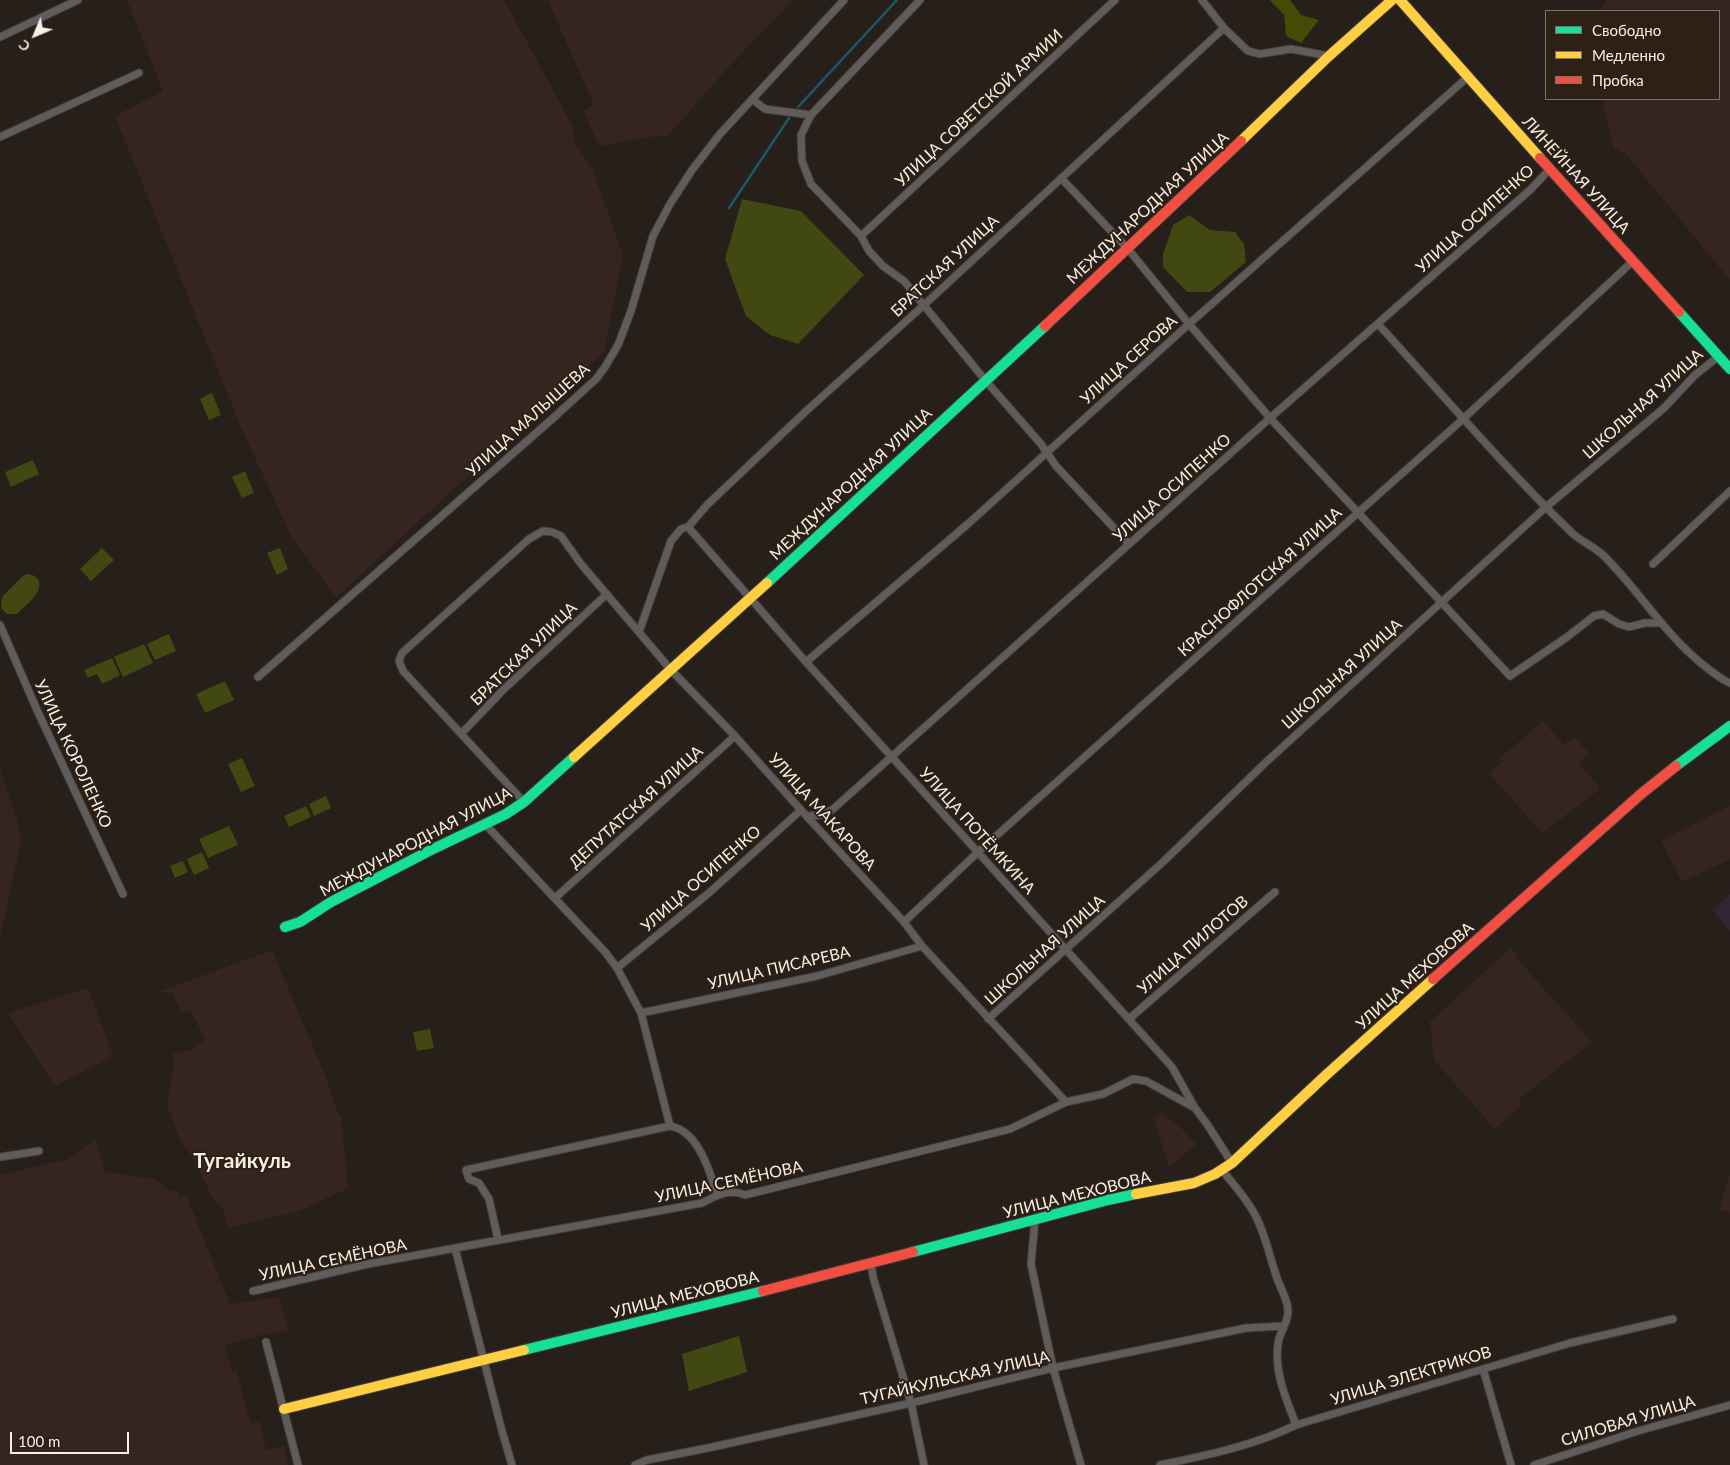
<!DOCTYPE html>
<meta charset="utf-8">
<style>
body{margin:0}
#map{position:relative;width:1730px;height:1465px;overflow:hidden;background:#27201a;font-family:Lato,sans-serif}
canvas{display:block}
.legend{position:absolute;left:1545px;top:10px;width:175px;height:90px;box-sizing:border-box;background:#2d2014;border:1px solid #7e7268;margin:0;padding:6px 9px;list-style:none;font-size:15px;color:#f7eee6}
.legend li{display:flex;align-items:center;gap:10px;height:25px}
.legend b{width:25px;border:1px solid #7e7268}
.north{position:absolute;left:10px;top:10px;width:50px;height:50px;-webkit-text-stroke:4px #2d2014;paint-order:stroke;rotate:225deg;font-size:14px;font-weight:700;line-height:20px;text-align:center;color:#f7eee6}
.north::after{content:'';display:block;margin:auto;width:18px;height:22px;background:#f7eee6;clip-path:polygon(50% 0,100% 100%,50% 72%,0 100%)}
.scale{position:absolute;left:10px;top:1432px;width:119px;height:22px;box-sizing:border-box;border:2px solid #f7eee6;border-top:0;padding-left:6px;font-size:15px;line-height:18px;white-space:nowrap;color:#f7eee6;-webkit-text-stroke:4px #2d2014;paint-order:stroke}
</style>
<div id="map">
<canvas width="1730" height="1465"></canvas>
<ul class="legend">
<li><b style="height:6px;background:#16e098"></b>Свободно</li>
<li><b style="height:6px;background:#ffcf43"></b>Медленно</li>
<li><b style="height:6px;background:#f24e42"></b>Пробка</li>
</ul>
<div class="north">С</div>
<div class="scale">100 m</div>
</div>
<script>
const c = document.querySelector('canvas').getContext('2d');
c.lineJoin = 'round';
function fillPath(path, color) {
  c.fillStyle = color;
  c.fill(path, 'evenodd');
}
function trace(path, color, width, dash) {
  c.strokeStyle = color;
  c.lineWidth = width;
  c.lineCap = dash ? 'butt' : 'round';
  c.setLineDash(dash || []);
  c.stroke(path);
}
function drawText(font, color, halo, rows, align = 'center') {
  c.font = font + ' Lato,sans-serif';
  c.lineWidth = 4;
  c.setLineDash([]);
  c.textBaseline = 'middle';
  c.strokeStyle = halo;
  c.fillStyle = color;
  for (const [text, x, y, turn = 0] of rows) {
    c.save();
    c.translate(x, y);
    c.rotate((+turn || 0) * Math.PI / 180);
    c.textAlign = isNaN(turn) ? turn : align;
    if (halo) c.strokeText(text, 0, 0);
    c.fillText(text, 0, 0);
    c.restore();
  }
}
const commercial = new Path2D(`
 M1730,894v37l-18,-21z`);
const industrial = new Path2D(`
 M127,0h377l68,125 3,19 17,24 31,87 -19,97 -268,245 -44,-59 -52,-113 -125,-309 48,-25z
 M548,0h245l-70,73 -55,63 -5,-1 -64,11 -15,-35 10,-6z
 M1606,0h124v280l-105,-127 -11,-5 -11,-43v-6h116v-88h-118z
 M1543,721l21,24 11,-8 15,18 -11,8 21,26 -58,44 -53,-60 14,-12 -3,-3z
 M0,769l19,57 2,15 -20,93 -1,1z
 M1730,806v53l-48,23 -21,-41z
 M1510,948l8,8 -1,3 75,83 -72,56 1,7 -26,24 -61,-69 -4,-38z
 M272,950l57,135 8,26 4,5 7,72 -49,23 -71,17 -5,-18 -10,-11 -17,-36 -15,-22 -14,-36 6,-36v-15l17,-4 15,-10 -14,-30 -9,4 -9,-21 -14,-1z
 M88,988l25,68 -58,30 -47,-73z
 M1163,1113l17,14 16,17 -24,21 -3,1 -16,-49z
 M95,1139l10,33 50,7 15,12h7l2,5 7,-1 44,109 49,-7 10,34 -28,4 -36,10 7,26h5l13,52 10,-1 6,28 18,-4 4,19h-288v-290l69,-16z
 M1730,1174v39l-11,-4z`);
const green = new Path2D(`
 M742,199l59,12 63,64 -66,69 -28,-9 -24,-19 -21,-57z
 M1189,215l21,15 25,2 9,12 2,18 -36,30h-23l-24,-25v-13l10,-29z
 M212,393l9,22 -12,5 -9,-21z
 M33,460l6,14 -28,13 -6,-15z
 M245,471l9,22 -12,5 -10,-21z
 M102,548l12,12 -23,21 -11,-12z
 M280,548l8,21 -11,6 -10,-22z
 M27,574c5,1 8,1 11,6 7,12 -14,26 -21,34h-10l-6,-6 1,-11 21,-21z
 M169,634l7,17 -21,9 -8,-16z
 M144,644l9,19 -30,14 -9,-20z
 M112,658l8,17 -18,9 -5,-10 -9,4 -4,-8z
 M225,681l9,19 -29,13 -9,-19z
 M242,758l13,28 -14,6 -13,-28z
 M326,796l5,12 -17,8 -5,-12z
 M306,806l5,11 -22,10 -5,-11z
 M229,826l9,19 -30,13 -9,-19z
 M202,852l7,16 -15,7 -7,-16z
 M183,861l5,11 -13,6 -5,-12z
 M430,1029l4,19 -17,3 -4,-19z
 M739,1336l8,36 -58,19 -7,-37z`);
const forest = new Path2D(`
 M1270,0h20l11,15 18,5 -18,23 -15,-7 -2,-21z`);
const stream = new Path2D(`
 M798,107l99,-107
 M729,208l60,-90`);
const street = new Path2D(`
 M1202,0l22,28 24,23 12,3 31,-5 38,7
 M0,37l78,-37
 M752,99l13,10 46,6 109,-115
 M811,115l-10,20 1,26 9,23 50,52 8,15 14,15 21,15 81,99 56,64 15,22 73,78
 M0,137l139,-64
 M1061,178l67,71 61,75 81,94 240,258 57,-39 27,-21 9,-2 16,10 10,3 16,-4h15
 M861,236l254,-236
 M1378,324c64,70 126,143 194,209 10,9 23,14 33,24 35,35 58,75 97,107 9,7 17,14 28,19
 M688,527l118,135 366,405 23,41 12,16 25,39
 M688,527l19,-22 97,-92 120,-108 300,-277
 M1653,564l77,-73
 M0,625l37,85 86,184
 M639,632l32,-91 10,-12 7,-2
 M806,662l163,-139 220,-199 280,-248
 M258,677l293,-257 45,-41 9,-12 13,-22 13,-34 22,-75 17,-32 22,-34 28,-36 124,-134
 M461,734l43,-45 103,-95
 M524,802l-121,-131 -4,-10 3,-8 127,-114 14,-8 9,1 9,4 20,28 90,106 64,66 66,74 103,112 18,24 144,156
 M807,816l13,-1 12,-5 438,-392 260,-228 20,-21
 M485,824l121,129 11,15 24,45 29,113
 M555,898l180,-162
 M904,922l73,-69 486,-434 170,-158
 M617,968l93,-76 91,-82
 M641,1013l176,-37 105,-30
 M988,1019l175,-157 101,-98 282,-257 118,-99 31,-33 24,-19
 M1129,1019l146,-127
 M670,1126c4,1 8,2 11,4 20,11 30,45 36,65
 M0,1157l39,-6
 M1222,1170c11,14 24,28 32,43 11,19 15,42 22,62 3,11 12,24 12,36 1,10 -9,22 -10,33 -4,29 8,54 18,81
 M1035,1220l-4,44 22,104 28,97
 M498,1239l-9,-40 -10,-16 -10,-4 -3,-9 204,-44
 M455,1248l47,183 10,34
 M871,1263l2,14 38,126 13,62
 M253,1291l115,-27 334,-61c13,-7 28,-15 43,-8l265,-66 56,-27 37,-8 30,-15 13,2 49,27
 M266,1342l32,123
 M1483,1369l28,96
 M635,1465l12,-5 61,-12 203,-45 142,-35 193,-40 37,-2
 M1160,1465c47,-10 93,-19 136,-40l274,-82 103,-24
 M1534,1465l104,-34 92,-26`);
const fast = new Path2D(`
 M1679,312l51,57
 M767,583l278,-257
 M1676,766l54,-40
 M285,927l15,-5 31,-20 98,-51 77,-37 18,-12 50,-45
 M913,1252l195,-52 28,-6
 M524,1350l239,-59`);
const slow = new Path2D(`
 M1400,0l140,158
 M1241,141l88,-85 63,-56
 M574,757l193,-174
 M1136,1194l58,-11 21,-9 17,-11 93,-87 108,-97
 M284,1409l240,-59`);
const jam = new Path2D(`
 M1540,158l139,154
 M1045,326l196,-185
 M1433,979l208,-185 35,-28
 M763,1291l150,-39`);
const streetNames = [
 ["УЛИЦА СОВЕТСКОЙ АРМИИ",979,108,-43],
 ["ЛИНЕЙНАЯ УЛИЦА",1576,175,48],
 ["МЕЖДУНАРОДНАЯ УЛИЦА",1148,208,-43],
 ["УЛИЦА ОСИПЕНКО",1475,219,-42],
 ["БРАТСКАЯ УЛИЦА",945,266,-43],
 ["УЛИЦА СЕРОВА",1129,360,-42],
 ["ШКОЛЬНАЯ УЛИЦА",1643,404,-42],
 ["УЛИЦА МАЛЫШЕВА",528,420,-42],
 ["МЕЖДУНАРОДНАЯ УЛИЦА",851,484,-43],
 ["УЛИЦА ОСИПЕНКО",1172,488,-42],
 ["КРАСНОФЛОТСКАЯ УЛИЦА",1260,582,-42],
 ["БРАТСКАЯ УЛИЦА",524,654,-44],
 ["ШКОЛЬНАЯ УЛИЦА",1342,674,-42],
 ["УЛИЦА КОРОЛЕНКО",73,754,65],
 ["ДЕПУТАТСКАЯ УЛИЦА",636,807,-42],
 ["УЛИЦА МАКАРОВА",822,812,48],
 ["УЛИЦА ПОТЁМКИНА",977,831,48],
 ["МЕЖДУНАРОДНАЯ УЛИЦА",416,842,-28],
 ["УЛИЦА ОСИПЕНКО",701,879,-41],
 ["УЛИЦА ПИЛОТОВ",1193,945,-41],
 ["ШКОЛЬНАЯ УЛИЦА",1045,950,-42],
 ["УЛИЦА ПИСАРЕВА",779,968,-13],
 ["УЛИЦА МЕХОВОВА",1415,976,-42],
 ["УЛИЦА СЕМЁНОВА",729,1182,-12],
 ["УЛИЦА МЕХОВОВА",1077,1195,-14],
 ["УЛИЦА СЕМЁНОВА",333,1260,-12],
 ["УЛИЦА МЕХОВОВА",685,1295,-14],
 ["УЛИЦА ЭЛЕКТРИКОВ",1411,1376,-17],
 ["ТУГАЙКУЛЬСКАЯ УЛИЦА",955,1378,-13],
 ["СИЛОВАЯ УЛИЦА",1628,1421,-17]
];
const districtNames = [
 ["Тугайкуль",242,1161]
];
fillPath(commercial, '#302530');
fillPath(industrial, '#362420');
fillPath(green, '#424811');
fillPath(forest, '#454b04');
trace(stream, '#1b576e', 2.5);
trace(street, '#433d37', 9);
trace(fast, '#433d37', 12);
trace(slow, '#433d37', 12);
trace(jam, '#433d37', 12);
trace(street, '#605c5b', 7);
trace(fast, '#16e098', 10);
trace(slow, '#ffcf43', 10);
trace(jam, '#f24e42', 10);
drawText('16px', '#f7eee6', '#2d2014', streetNames);
drawText('bold 21px', '#f7eee6', '#2d2014', districtNames);
</script>
